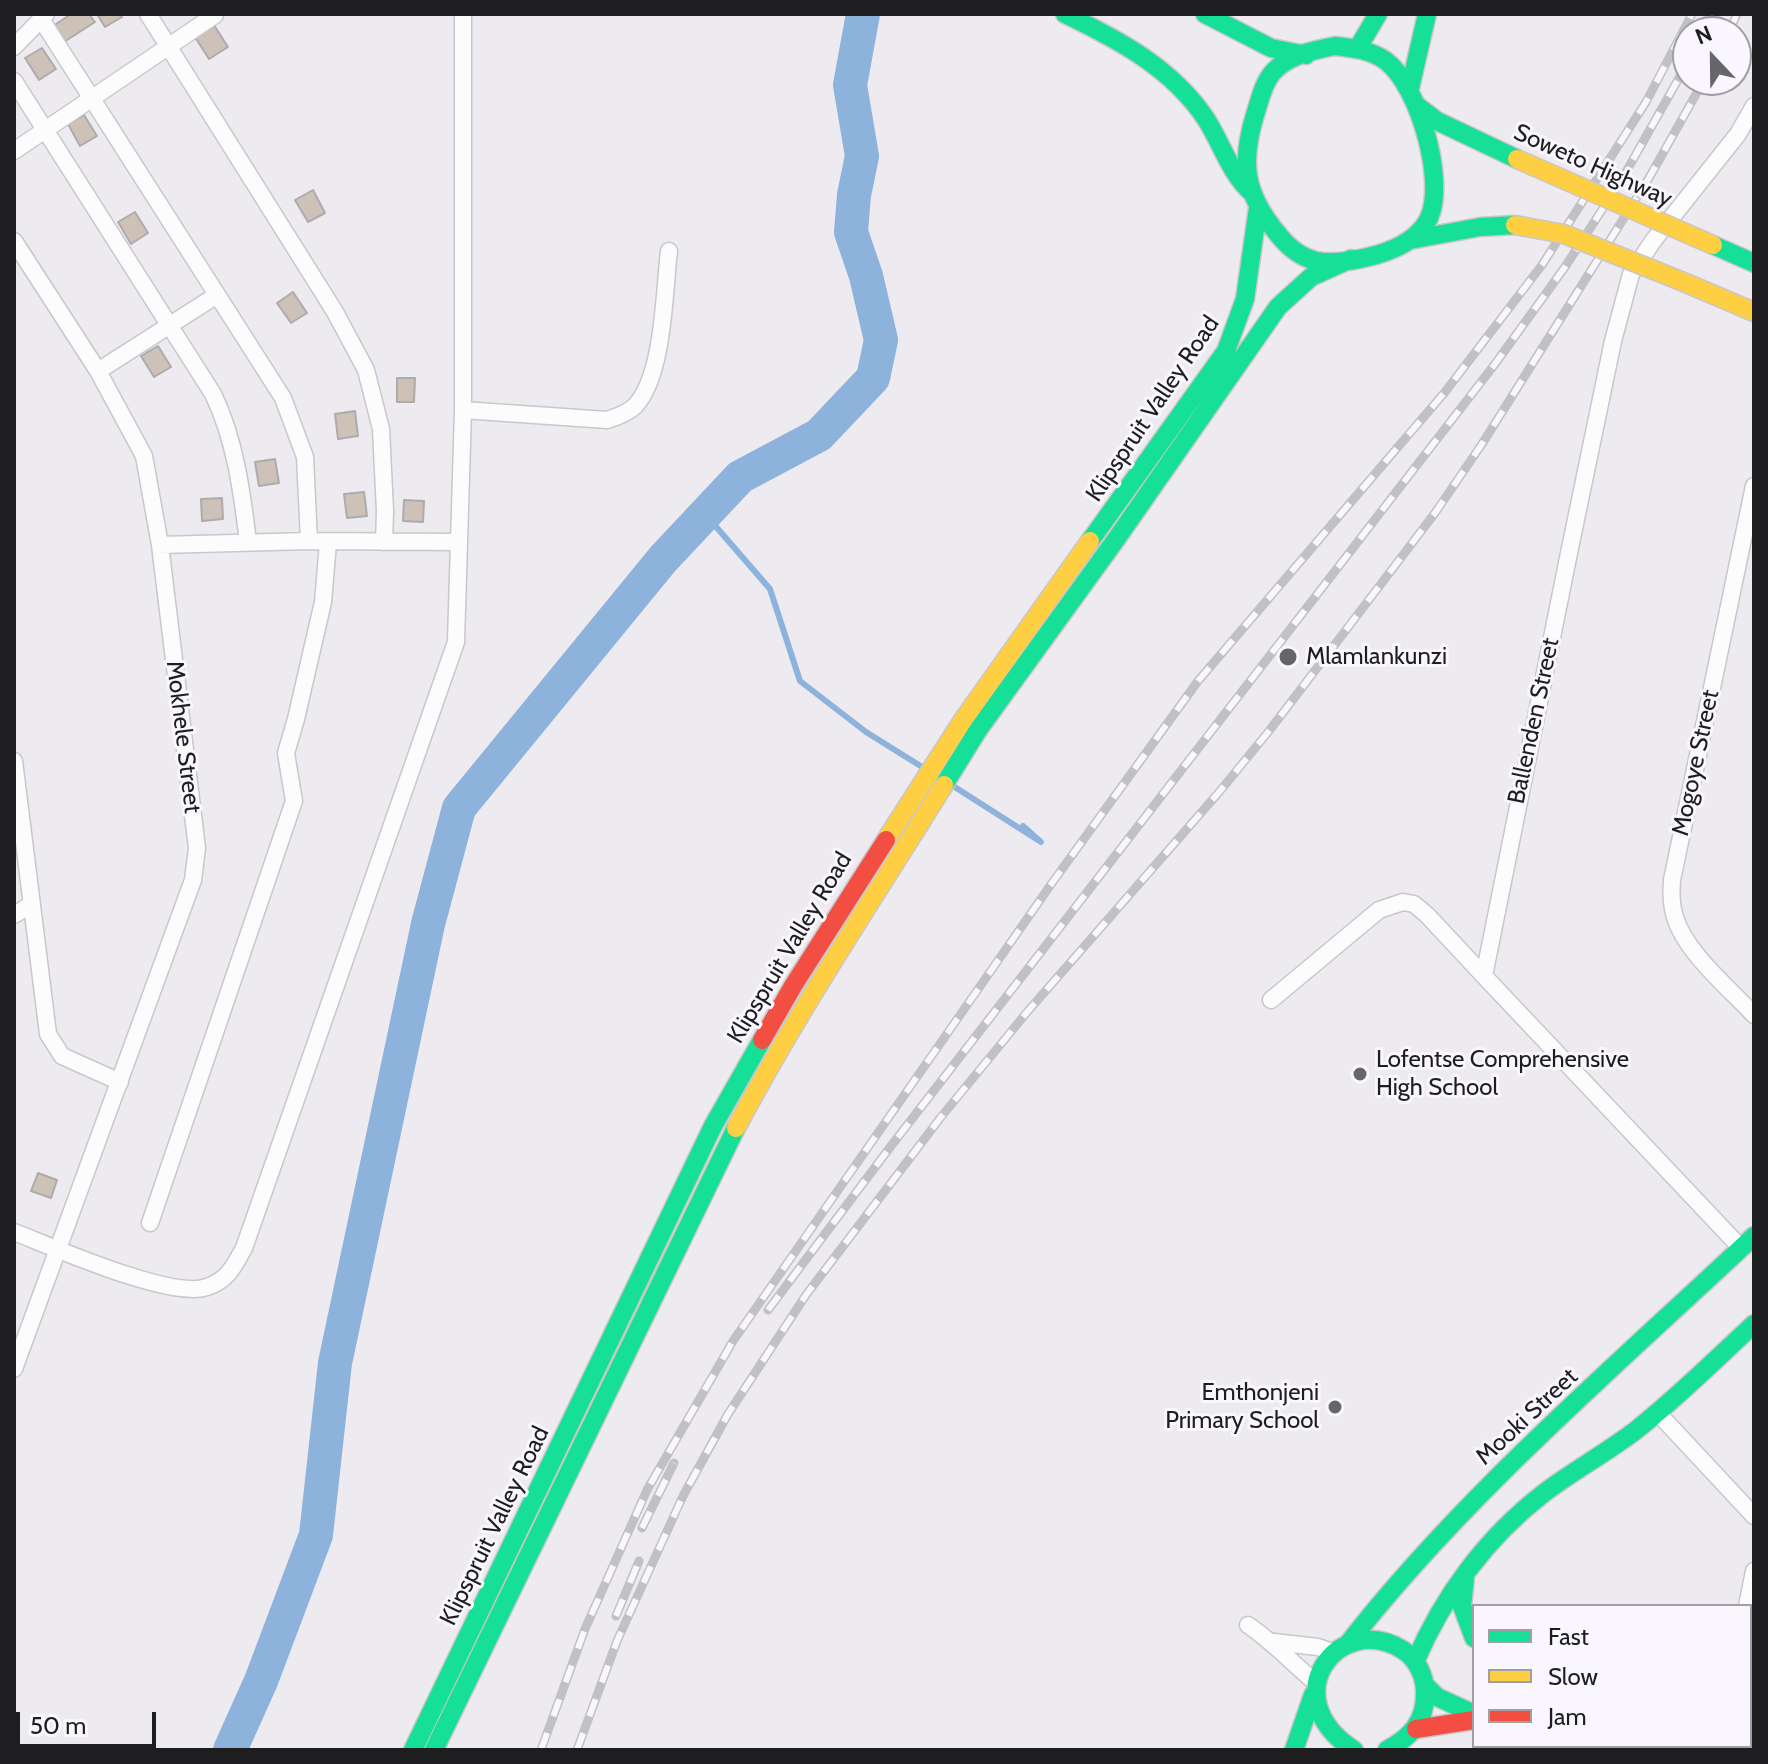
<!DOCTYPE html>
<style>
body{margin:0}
#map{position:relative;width:1768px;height:1764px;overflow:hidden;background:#edebf0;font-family:Cabin,sans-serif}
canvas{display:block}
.frame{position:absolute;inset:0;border:16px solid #1e1d20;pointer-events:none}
.legend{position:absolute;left:1472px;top:1604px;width:280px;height:144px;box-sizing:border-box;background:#f9f6fe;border:2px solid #a19fa5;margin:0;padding:10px 14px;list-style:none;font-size:24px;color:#1e1d20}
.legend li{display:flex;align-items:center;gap:16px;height:40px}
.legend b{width:40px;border:2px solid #a19fa5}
.north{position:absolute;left:1672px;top:16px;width:80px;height:80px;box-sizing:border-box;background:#f9f6fe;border:2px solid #a19fa5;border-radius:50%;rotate:338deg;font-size:22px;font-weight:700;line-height:32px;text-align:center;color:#1e1d20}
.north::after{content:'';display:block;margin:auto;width:28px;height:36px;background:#666569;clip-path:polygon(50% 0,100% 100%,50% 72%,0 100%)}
.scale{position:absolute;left:16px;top:1712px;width:140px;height:36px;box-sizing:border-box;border:4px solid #1e1d20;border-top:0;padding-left:10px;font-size:24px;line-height:28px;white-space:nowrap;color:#1e1d20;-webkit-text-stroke:6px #f9f6fe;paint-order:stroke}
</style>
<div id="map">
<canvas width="1768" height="1764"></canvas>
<div class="frame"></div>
<ul class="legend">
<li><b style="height:10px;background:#16e098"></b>Fast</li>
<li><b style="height:10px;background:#ffcf43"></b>Slow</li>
<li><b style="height:10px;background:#f24e42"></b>Jam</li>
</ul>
<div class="north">N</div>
<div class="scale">50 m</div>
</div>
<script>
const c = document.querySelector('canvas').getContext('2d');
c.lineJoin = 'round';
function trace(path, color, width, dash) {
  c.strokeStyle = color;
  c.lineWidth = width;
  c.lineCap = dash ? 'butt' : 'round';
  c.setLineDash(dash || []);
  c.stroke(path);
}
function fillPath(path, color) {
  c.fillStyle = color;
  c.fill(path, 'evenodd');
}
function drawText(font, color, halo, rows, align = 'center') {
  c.font = font + ' Cabin,sans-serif';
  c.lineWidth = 6;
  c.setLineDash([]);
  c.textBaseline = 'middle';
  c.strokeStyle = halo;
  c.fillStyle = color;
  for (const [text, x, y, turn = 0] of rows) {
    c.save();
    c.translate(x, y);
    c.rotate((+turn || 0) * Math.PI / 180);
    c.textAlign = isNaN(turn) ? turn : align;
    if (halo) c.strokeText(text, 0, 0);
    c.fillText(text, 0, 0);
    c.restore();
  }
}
const stream = new Path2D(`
 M705,514l65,75 30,92 66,51 61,38
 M950,784l91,58 -18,-16`);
const river = new Path2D(`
 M230,1750l31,-69 55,-146 19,-172 93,-439 31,-116 204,-249 77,-82 79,-42 54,-57 8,-38 -15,-64 -15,-44 3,-37 8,-39 -12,-71 13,-71`);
const building = new Path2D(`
 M71,14h18l6,8 -31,20 -11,-16z
 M97,14h23l2,3 -17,10z
 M212,22l16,25 -19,12 -16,-25z
 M42,48l14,21 -17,11 -14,-22z
 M84,115l13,21 -17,10 -12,-22z
 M313,190l12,23 -17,9 -13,-22z
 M135,212l13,21 -17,11 -13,-22z
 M293,292l14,21 -16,10 -14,-20z
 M158,346l13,21 -17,10 -13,-21z
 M397,378h18l-1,24h-17z
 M355,411l3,25 -20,3 -3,-25z
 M275,459l4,24 -20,3 -4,-24z
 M364,492l3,24 -20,2 -3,-24z
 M222,498l1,21 -21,2 -1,-22z
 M404,500l20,1 -1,21 -20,-1z
 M38,1173l19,7 -6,18 -20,-7z`);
const street = new Path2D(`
 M148,14l187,298 31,58 15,59 4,82 -1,31
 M41,19l242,379 22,59 4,84
 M14,47l32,-33
 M14,81l199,313c22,45 29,98 35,148
 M14,151l201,-136
 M14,241l84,130 46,85 16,89 37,303 -4,32 -179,489
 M98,371l119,-76
 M463,410l144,10c10,-3 21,-7 28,-14 29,-31 29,-114 34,-155
 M1754,486l-82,394c-1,12 -1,25 3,37 10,35 55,72 79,98
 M160,545l149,-4 150,1
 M14,761l34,273 14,22 58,26
 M14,915l18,-11
 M1271,1000l108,-90 24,-8 11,2 13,11 57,61
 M150,1223l144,-422 -8,-48 10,-34 27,-117 5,-59
 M14,1232c39,15 158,68 193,55 21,-7 27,-21 37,-39l212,-606 7,-232v-396
 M1741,1248l-257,-272 85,-423 44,-212 18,-67 22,-33 85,-107 16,-28
 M1657,1412l97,104
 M1747,1606l7,-35
 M1248,1625c25,17 44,38 67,57
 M1274,1642l44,5 17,6
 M1717,1750l1,-4`);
const fast = new Path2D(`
 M1065,14c54,26 107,54 141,105 16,25 23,52 45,73
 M1205,14l66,34 35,7
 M1335,46c18,2 36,4 51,15 33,25 60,120 43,157 -10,21 -32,31 -53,37 -19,5 -41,10 -60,6 -16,-4 -29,-15 -39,-28 -32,-39 -37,-69 -22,-118 5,-15 8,-32 19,-44 15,-16 40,-21 61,-25z
 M1359,46l19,-32
 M1410,88l17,-74
 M1416,105l21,16 80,38
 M1410,240l70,-13 35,-2
 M1713,245l41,18
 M1090,541l136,-190 19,-52 13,-91
 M944,785l34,-55 139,-192 161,-231 33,-30 40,-18
 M1465,1578l-3,28 12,32
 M1347,1645c116,-149 269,-279 407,-409
 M1415,1662c28,-66 72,-125 129,-169 29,-22 62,-40 91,-62 42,-33 80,-71 119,-107
 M1426,1686l11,11 37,17
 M1595,1746l19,4
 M413,1750l300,-624 49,-86
 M434,1750l302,-622
 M1294,1750l19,-55
 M1354,1750c-81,-52 -16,-140 49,-100 14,9 22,26 22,42 1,29 -14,45 -38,58`);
const slow = new Path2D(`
 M1686,283l68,29
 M886,840l77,-120 127,-179
 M736,1128c63,-119 137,-229 208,-343
 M1490,1750l7,-4`);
const jam = new Path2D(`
 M762,1040l31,-54 93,-146
 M1416,1729l58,-9`);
const rail = new Path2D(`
 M1703,32l9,-18
 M1729,32l8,-18
 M768,1310l123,-164 604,-782 70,-97 57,-88 66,-117
 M642,1528l32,-65
 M616,1616l23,-55
 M541,1750l44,-121 62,-139 86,-149 319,-458 146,-202 247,-289 97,-127 104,-163 46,-88
 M577,1750l40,-109 66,-145 45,-82 78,-119 135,-178 87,-106 192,-220 49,-60 166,-218 47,-69 167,-266 55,-98`);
const slowBridge = new Path2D(`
 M1517,159l196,86
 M1515,225l49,9 122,49`);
const markers = [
 [1288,657,10,"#666569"],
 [1360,1074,8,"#666569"],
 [1335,1407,8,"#666569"]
];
const streetNames = [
 ["Soweto Highway",1593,166,24],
 ["Klipspruit Valley Road",1153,409,-56],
 ["Ballenden Street",1534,721,-78],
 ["Mokhele Street",183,737,83],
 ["Mogoye Street",1696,763,-78],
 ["Klipspruit Valley Road",790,948,-59],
 ["Mooki Street",1527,1417,-43],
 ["Klipspruit Valley Road",495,1526,-64]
];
const poiNames = [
 ["Mlamlankunzi",1306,657],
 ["Lofentse Comprehensive",1376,1060],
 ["High School",1376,1088],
 ["Emthonjeni",1319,1393,"right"],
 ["Primary School",1319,1421,"right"]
];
trace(stream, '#8db2db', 6);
trace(river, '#8db2db', 34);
fillPath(building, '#cdc1b8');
trace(building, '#adabac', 2);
trace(street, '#c8c7cb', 19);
trace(fast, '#c8c7cb', 21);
trace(slow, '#c8c7cb', 21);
trace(jam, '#c8c7cb', 21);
trace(street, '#fcfcfd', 16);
trace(fast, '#16e098', 18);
trace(slow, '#ffcf43', 18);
trace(jam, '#f24e42', 18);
trace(rail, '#c1c0c2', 9);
trace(rail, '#f9f6fe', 6, [18]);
trace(slowBridge, '#c8c7cb', 21, []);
trace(slowBridge, '#ffcf43', 18);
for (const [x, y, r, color] of markers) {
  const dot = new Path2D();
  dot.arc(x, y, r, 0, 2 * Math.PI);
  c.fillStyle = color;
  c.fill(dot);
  trace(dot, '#f9f6fe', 3);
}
drawText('24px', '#1e1d20', '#f9f6fe', streetNames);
drawText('24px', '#1e1d20', '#f9f6fe', poiNames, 'left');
</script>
